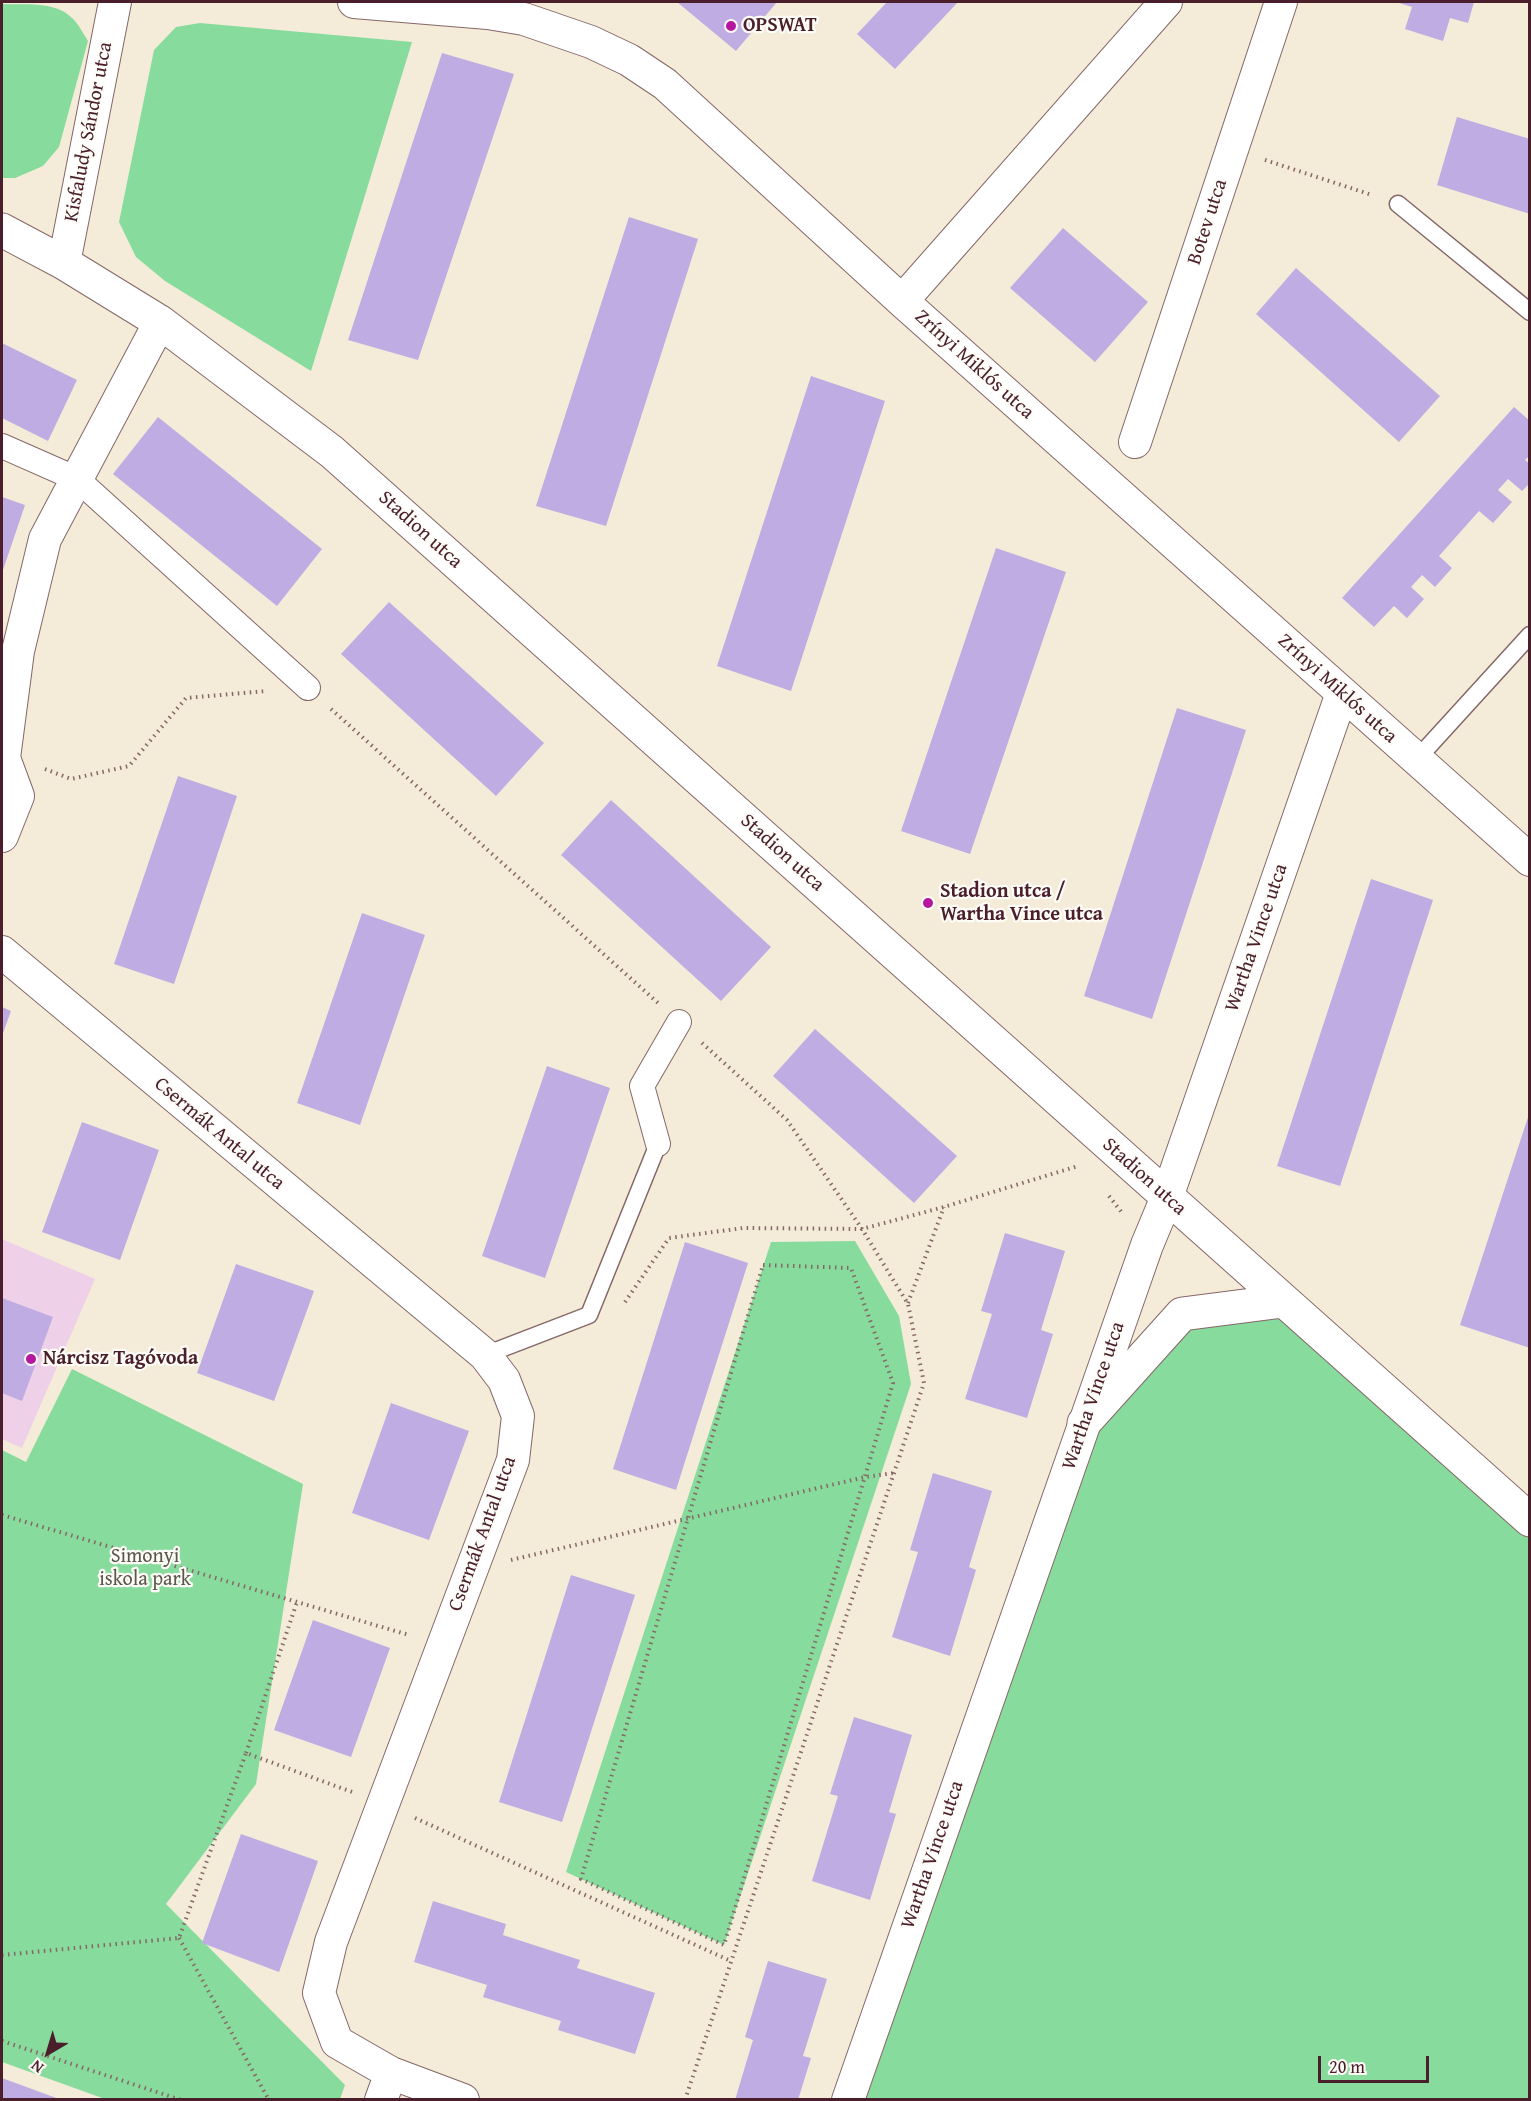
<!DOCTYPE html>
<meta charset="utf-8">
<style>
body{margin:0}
#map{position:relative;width:1531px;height:2101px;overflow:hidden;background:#f4ecd8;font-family:"Gentium Book Plus",serif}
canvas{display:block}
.frame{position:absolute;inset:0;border:3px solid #4a1f2b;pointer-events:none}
.north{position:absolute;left:18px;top:2023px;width:60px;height:60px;-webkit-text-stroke:4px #fdfcf7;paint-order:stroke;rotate:218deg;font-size:16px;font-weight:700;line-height:24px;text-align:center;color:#4a1f2b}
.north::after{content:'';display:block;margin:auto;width:21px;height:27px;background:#4a1f2b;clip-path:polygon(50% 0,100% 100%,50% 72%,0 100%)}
.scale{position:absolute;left:1318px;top:2056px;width:111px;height:27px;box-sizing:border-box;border:3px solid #4a1f2b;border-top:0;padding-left:8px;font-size:18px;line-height:21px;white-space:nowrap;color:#4a1f2b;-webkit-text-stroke:4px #fdfcf7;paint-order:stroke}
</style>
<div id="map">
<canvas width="1531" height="2101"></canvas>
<div class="frame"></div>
<div class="north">N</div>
<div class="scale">20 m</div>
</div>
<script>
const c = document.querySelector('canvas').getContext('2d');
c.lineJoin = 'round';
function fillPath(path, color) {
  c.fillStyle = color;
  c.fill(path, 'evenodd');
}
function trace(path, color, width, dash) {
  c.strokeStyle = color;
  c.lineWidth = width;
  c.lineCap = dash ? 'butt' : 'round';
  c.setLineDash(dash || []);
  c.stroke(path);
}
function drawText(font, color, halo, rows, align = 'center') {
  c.font = font + ' "Gentium Book Plus",serif';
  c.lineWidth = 4.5;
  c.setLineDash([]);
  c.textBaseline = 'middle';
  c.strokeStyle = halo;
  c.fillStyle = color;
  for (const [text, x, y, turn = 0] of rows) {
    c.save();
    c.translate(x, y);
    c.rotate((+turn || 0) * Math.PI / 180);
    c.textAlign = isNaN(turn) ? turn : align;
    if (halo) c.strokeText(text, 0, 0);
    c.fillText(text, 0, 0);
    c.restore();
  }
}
const built = new Path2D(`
 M2,1239l93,40 -73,169 -20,-9z`);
const green = new Path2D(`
 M2,4c24,1 56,-4 73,17 5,6 9,14 13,20l-29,106 -16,19 -28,12h-13z
 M200,23l212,19 -101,329 -146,-90 -29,-24 -17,-35 35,-172 22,-23z
 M855,1241l44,75 12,68 -187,561 -158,-73 205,-630z
 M1283,1301l246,219v579l-681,1 236,-677 98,-109z
 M72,1369l231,115 -47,300 -90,120 179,181 -5,14h-235l-103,-37v-612l24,12z`);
const building = new Path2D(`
 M677,2h100l-41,49z
 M887,2h71l-63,67 -38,-35z
 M1396,2h78l-6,21 -18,-5 -7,23 -38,-12 7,-22z
 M442,53l72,21 -96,286 -70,-20z
 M1457,117l73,22v75l-93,-29z
 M629,217l69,22 -92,287 -70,-20z
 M1063,228l85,74 -53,60 -85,-74z
 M1296,268l144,128 -41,46 -143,-128z
 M2,343l75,37 -29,61 -46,-23z
 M811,376l74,25 -94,290 -74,-25z
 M1514,407l16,14v34l-5,5 5,4v19l-8,8 -14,-12 -10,11 14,12 -19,21 -14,-12 -40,45 13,12 -17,19 -13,-12 -11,12 13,12 -17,19 -13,-12 -20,21 -32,-29z
 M158,417l164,132 -45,57 -164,-132z
 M2,497l23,8 -23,68z
 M996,548l70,24 -96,282 -69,-23z
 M389,602l155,141 -48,53 -155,-142z
 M1177,708l69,22 -94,289 -68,-23z
 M178,776l59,20 -63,188 -60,-20z
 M611,800l160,147 -50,54 -160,-146z
 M1371,879l62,21 -93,286 -63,-20z
 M362,913l63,22 -65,190 -63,-22z
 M2,1007l9,4 -9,25z
 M815,1029l142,127 -43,47 -141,-127z
 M547,1066l63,22 -65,190 -63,-22z
 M1530,1111v237l-70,-23z
 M82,1122l77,28 -39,110 -78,-28z
 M1005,1233l60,18 -24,79 12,4 -26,84 -62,-19 27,-85 -11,-3z
 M685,1242l63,21 -72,227 -63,-21z
 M236,1264l78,27 -40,110 -77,-28z
 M2,1298l51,19 -31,84 -20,-8z
 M391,1403l78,28 -40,109 -77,-27z
 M933,1473l59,18 -23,76 7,3 -26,86 -58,-19 26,-85 -8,-2z
 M571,1575l64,20 -73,227 -63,-20z
 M313,1620l77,28 -39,109 -77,-27z
 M854,1717l58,18 -23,77 7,2 -26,86 -58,-19 26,-85 -8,-2z
 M241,1834l77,27 -39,111 -77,-29z
 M433,1901l73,23 -3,11 77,25 -3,8 78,25 -20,61 -77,-24 3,-9 -78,-24 4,-12 -73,-23z
 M768,1961l59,18 -24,77 8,2 -13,42h-63l18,-60 -8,-3z
 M2,2078l57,21v1h-57z`);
const path = new Path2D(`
 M1265,160l107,35
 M331,709l327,294
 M45,769l26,10 58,-13 57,-68 80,-7
 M1109,1196l14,18
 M763,1265l88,3 42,115 -169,562 -143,-66z
 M625,1302l44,-64 74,-10 119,1 82,-22 134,-41
 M908,1303l36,-96
 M2,1515l407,120
 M511,1560l354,-83 29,-4
 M246,1753l51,-151
 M415,1818l316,143
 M179,1938l90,162
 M2,1955l177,-17 67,-185 106,39
 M2,2041l179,59
 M685,2100l239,-717 -16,-79 -46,-75 -75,-109 -86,-78`);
const service = new Path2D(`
 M1398,204l132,108
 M1416,760l114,-125
 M485,1355l104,-40 69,-171`);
const pedestrian = new Path2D(`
 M2,446l75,33 231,209
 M658,1144l-16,-58 37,-64`);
const minor = new Path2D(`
 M354,2l134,11 36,6 67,23 38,18 36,24 237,217 628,559
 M64,263l51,-261
 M902,301l264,-299
 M1135,442l146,-440
 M2,836l16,-40 -14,-38 14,-107 27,-112 115,-217
 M2,952l483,403 19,25 14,36 -5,44 -182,482 -12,51 18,49 54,31 72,27
 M381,2100l10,-27
 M848,2100l299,-855 20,-48 175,-504`);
const tertiary = new Path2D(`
 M2,230l62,33 96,59 172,130 1198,1068
 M1084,1423l98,-109 101,-13`);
const markers = [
 [731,26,6,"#b5179e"],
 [928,903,6,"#b5179e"],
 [31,1359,6,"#b5179e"]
];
const poiNames = [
 ["OPSWAT",743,26],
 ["Stadion utca /",940,892],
 ["Wartha Vince utca",940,915],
 ["Nárcisz Tagóvoda",43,1359]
];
const streetNames = [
 ["Kisfaludy Sándor utca",89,132,-79],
 ["Botev utca",1208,222,-72],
 ["Zrínyi Miklós utca",974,365,42],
 ["Stadion utca",420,530,42],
 ["Zrínyi Miklós utca",1337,689,42],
 ["Stadion utca",782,853,42],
 ["Wartha Vince utca",1257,938,-71],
 ["Csermák Antal utca",219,1134,40],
 ["Stadion utca",1144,1177,42],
 ["Wartha Vince utca",1094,1396,-71],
 ["Csermák Antal utca",483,1534,-70],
 ["Wartha Vince utca",933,1855,-71]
];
const parkNames = [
 ["Simonyi",145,1557],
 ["iskola park",145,1580]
];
fillPath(built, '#eed0e8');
fillPath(green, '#87db9d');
fillPath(building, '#bface2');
trace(service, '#866768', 19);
trace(pedestrian, '#866768', 26);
trace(minor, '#866768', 34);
trace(tertiary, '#866768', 35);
trace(path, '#866768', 4, [1.5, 4.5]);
trace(service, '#fff', 16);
trace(pedestrian, '#fff', 24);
trace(minor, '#fff', 32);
trace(tertiary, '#fff', 33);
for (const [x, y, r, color] of markers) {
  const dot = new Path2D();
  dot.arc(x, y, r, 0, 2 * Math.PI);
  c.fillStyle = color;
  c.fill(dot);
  trace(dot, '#fdfcf7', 2);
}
drawText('bold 20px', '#4a1f2b', '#fdfcf7', poiNames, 'left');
drawText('20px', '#4a1f2b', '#fdfcf7', streetNames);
drawText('20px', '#5c574d', '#fdfcf7', parkNames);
</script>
